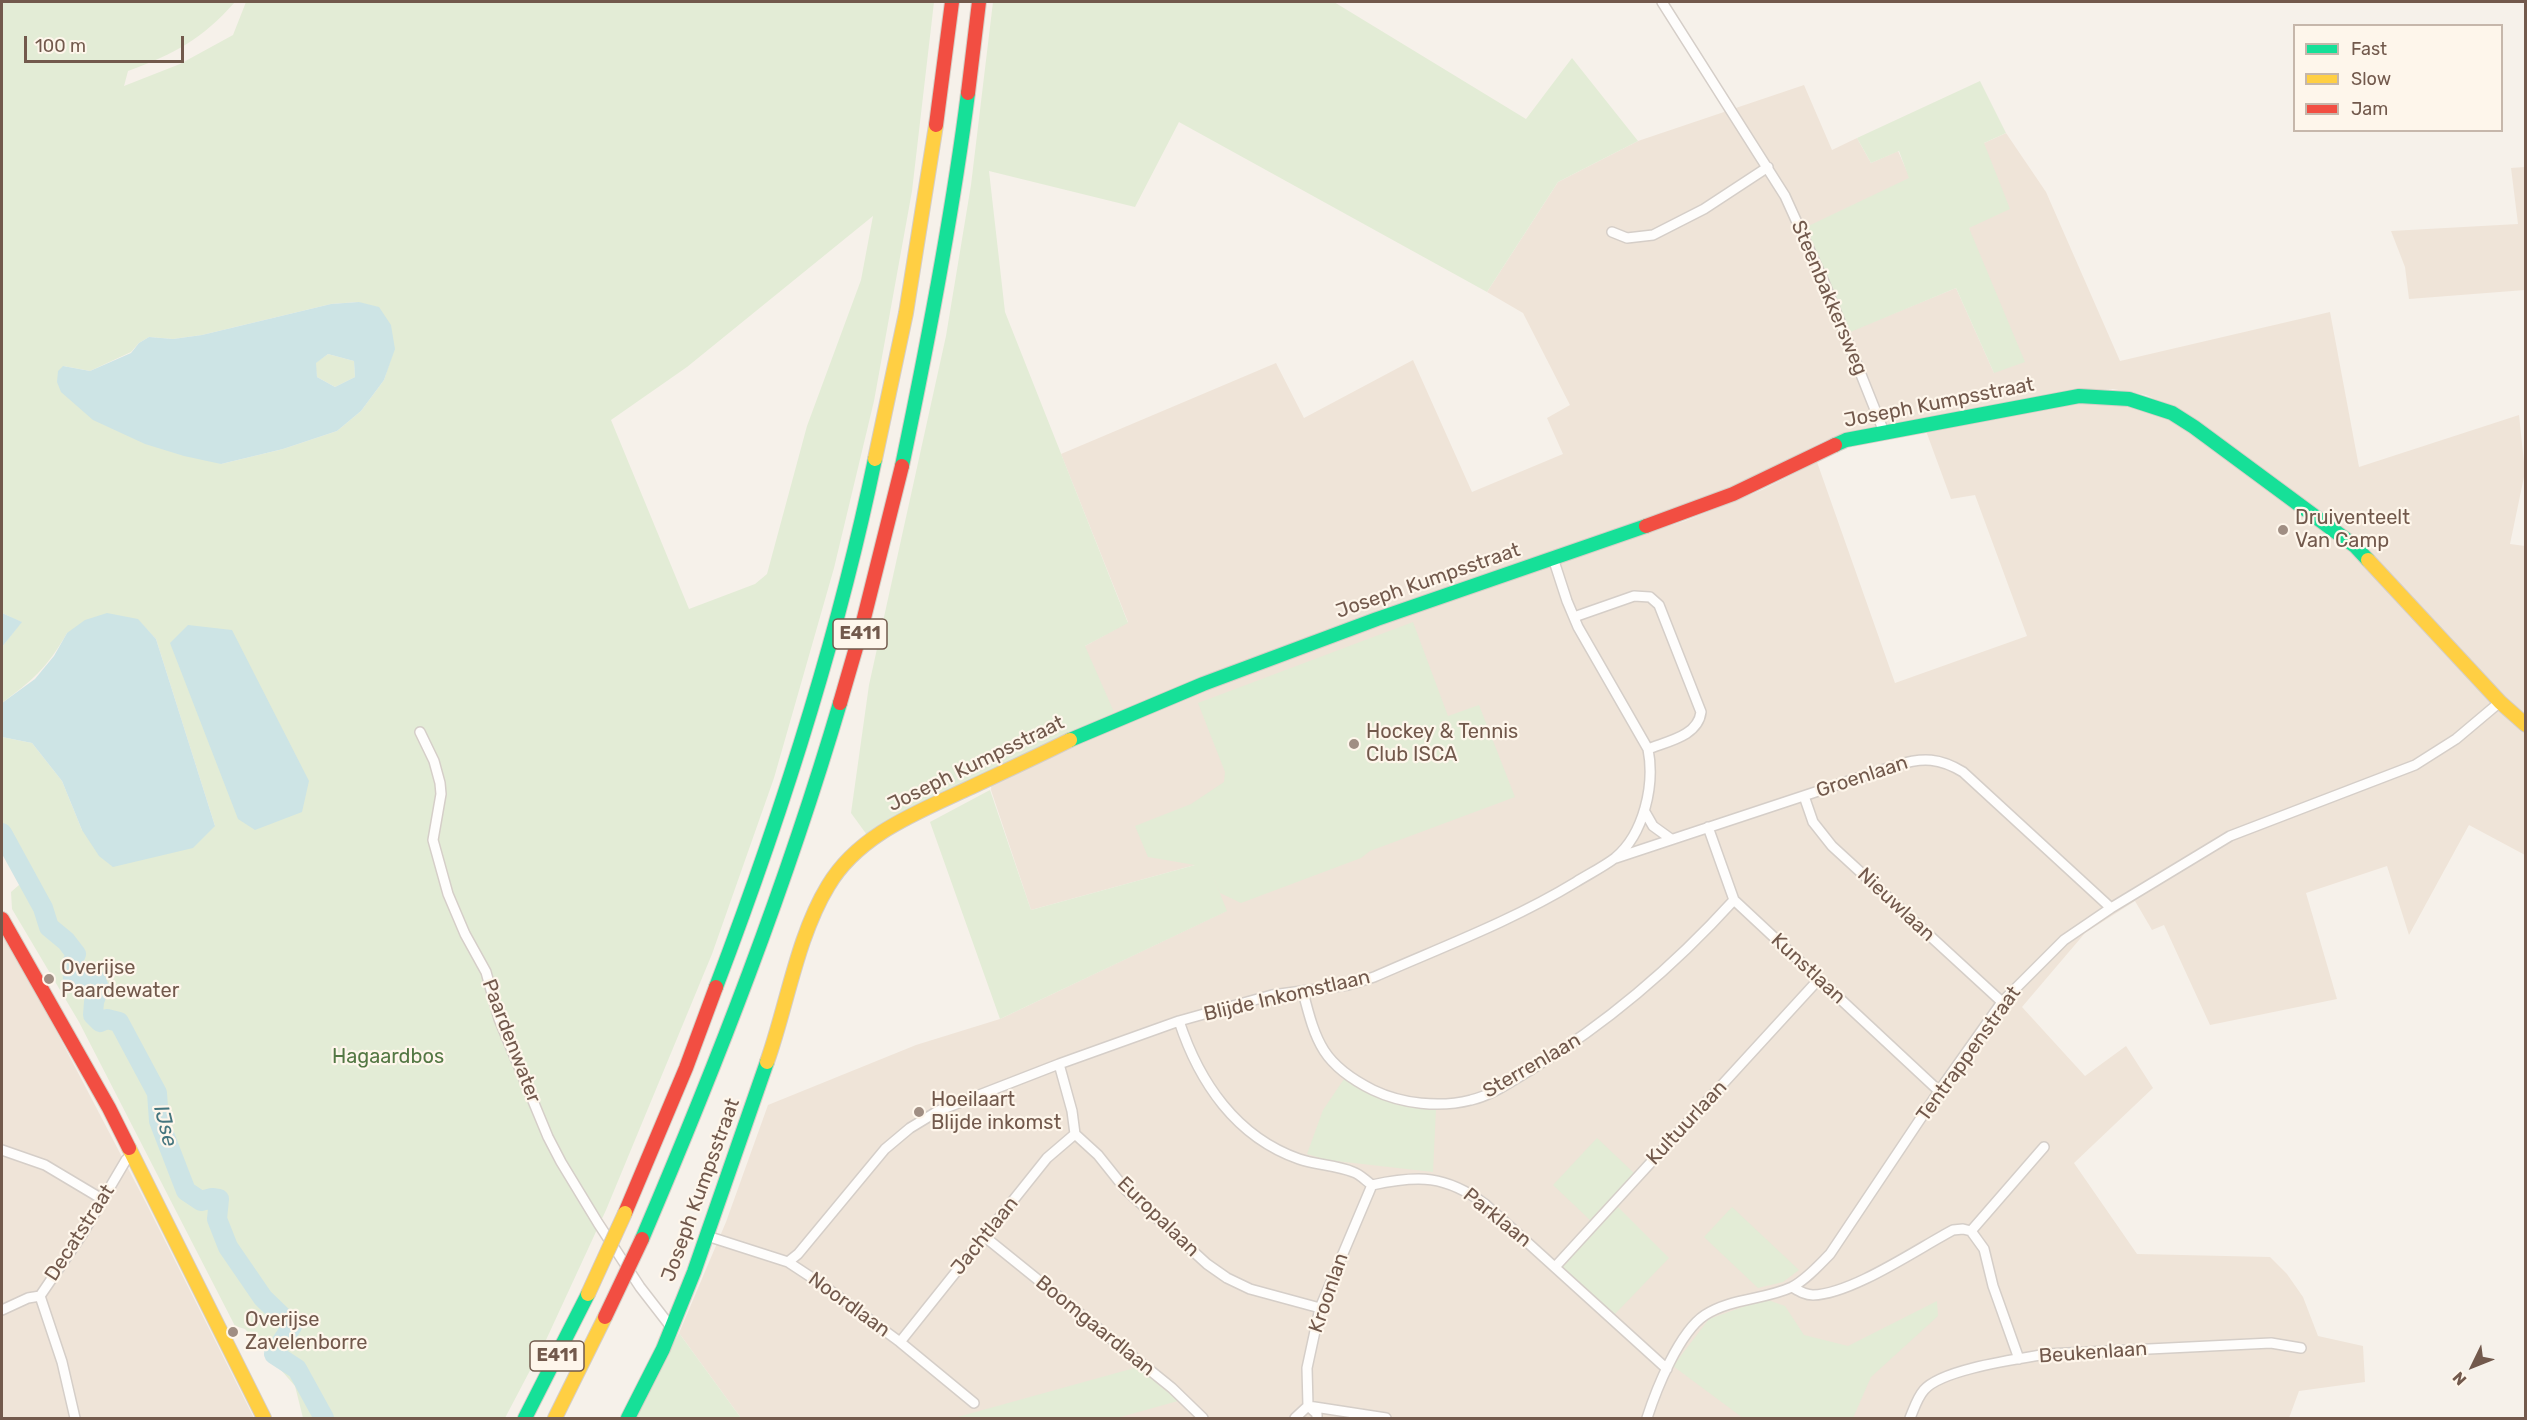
<!DOCTYPE html>
<style>
body{margin:0}
#map{position:relative;width:2527px;height:1420px;overflow:hidden;background:#f6f1ea;font-family:Rubik,sans-serif}
canvas{display:block}
.frame{position:absolute;inset:0;border:3px solid #72594c;pointer-events:none}
.legend{position:absolute;left:2293px;top:24px;width:210px;height:108px;box-sizing:border-box;background:#fef6eb;border:2px solid #c6b7ab;margin:0;padding:8px 10px;list-style:none;font-size:18px;color:#72594c}
.legend li{display:flex;align-items:center;gap:12px;height:30px}
.legend b{width:30px;border:2px solid #c6b7ab}
.north{position:absolute;left:2443px;top:1336px;width:60px;height:60px;-webkit-text-stroke:4px #fef6eb;paint-order:stroke;rotate:227deg;font-size:16px;font-weight:700;line-height:24px;text-align:center;color:#72594c}
.north::after{content:'';display:block;margin:auto;width:21px;height:27px;background:#72594c;clip-path:polygon(50% 0,100% 100%,50% 72%,0 100%)}
.scale{position:absolute;left:24px;top:36px;width:160px;height:27px;box-sizing:border-box;border:3px solid #72594c;border-top:0;padding-left:8px;font-size:18px;line-height:21px;white-space:nowrap;color:#72594c;-webkit-text-stroke:4px #fef6eb;paint-order:stroke}
</style>
<div id="map">
<canvas width="2527" height="1420"></canvas>
<div class="frame"></div>
<ul class="legend">
<li><b style="height:8px;background:#16e098"></b>Fast</li>
<li><b style="height:8px;background:#ffcf43"></b>Slow</li>
<li><b style="height:8px;background:#f24e42"></b>Jam</li>
</ul>
<div class="north">N</div>
<div class="scale">100 m</div>
</div>
<script>
const c = document.querySelector('canvas').getContext('2d');
c.lineJoin = 'round';
function fillPath(path, color) {
  c.fillStyle = color;
  c.fill(path, 'evenodd');
}
function trace(path, color, width, dash) {
  c.strokeStyle = color;
  c.lineWidth = width;
  c.lineCap = dash ? 'butt' : 'round';
  c.setLineDash(dash || []);
  c.stroke(path);
}
function drawText(font, color, halo, rows, align = 'center') {
  c.font = font + ' Rubik,sans-serif';
  c.lineWidth = 4.5;
  c.setLineDash([]);
  c.textBaseline = 'middle';
  c.strokeStyle = halo;
  c.fillStyle = color;
  for (const [text, x, y, turn = 0] of rows) {
    c.save();
    c.translate(x, y);
    c.rotate((+turn || 0) * Math.PI / 180);
    c.textAlign = isNaN(turn) ? turn : align;
    if (halo) c.strokeText(text, 0, 0);
    c.fillText(text, 0, 0);
    c.restore();
  }
}
const residential = new Path2D(`
 M1804,85l28,65 25,-12 14,25 27,-12 12,27 -62,154 108,-44 38,85 -25,-145 15,-85 22,-10 40,59 74,169 210,-49 29,155 160,-52 6,57 -15,72 15,2v169l-18,-15 -150,-158 -169,-126 -42,-21 -33,-6 -37,3 -186,32 -46,10 -20,7 -93,47 -61,25 -69,20 6,13 78,-25 77,-31 55,-28 78,221 132,-47 -52,-141 -24,4 -25,-68 154,-29 46,2 41,13 66,45 117,87 175,185v121l-56,-30 -60,110 -22,-69 -81,27 31,106 -127,26 -46,-100 -12,5 -17,-29 -50,32 -63,74 63,69 41,-30 27,42 -79,75 63,91 133,3 17,17 16,23 15,39 45,10 2,36 -66,9 -10,27h-1548l-62,-85 47,-111 42,-117 148,-60 84,-26 226,-108 -20,-49 -175,48 -40,-120 1,-18 93,-126 43,-24 -67,-168 215,-91 28,55 109,-58 59,132 91,-38 -16,-36 23,-13 -47,-92 -36,-21 71,-110 80,-41z
 M2525,167v123l-116,9 -4,-32 -14,-36 127,-7 -7,-56z
 M2,927l143,274 109,217h-252z`);
const green = new Path2D(`
 M2,2h233c-34,38 -59,51 -107,69l-4,15 56,-22 53,-29 13,-33h688l-22,189 -38,210 -40,167 -60,210 -62,176 -106,256 -60,130 -41,78h-202l-8,-32 -50,-57 -10,-3 -156,-304 -67,-113 -1,-17 16,-14 -25,-45v-96l30,6 30,38 20,49 133,-4 -59,-187 -19,-20 -70,14c-20,35 -34,47 -65,70v-56l19,-25 -19,-9zM873,216l-12,64 -54,146 -40,148 -12,10 -66,25 -78,-189 76,-53zM359,302l35,47 -10,31 -23,31 -24,20 -54,18 -62,15 -158,-98 27,5 41,-19 8,-9 10,-6 24,2 29,-4 129,-31z
 M993,2h341l192,117 46,-61 66,83 -80,41 -71,110 -308,-170 -44,85 -146,-36 16,141 123,311 -43,23 29,66 -247,123 -16,-22 18,-128 77,-349 25,-151z
 M1980,81l26,52 -22,10 26,66 -41,19 56,134 -31,11 -38,-85 -108,45 -46,-104 107,-51 -10,-27 -28,12 -14,-25z
 M328,354l26,7 1,16 -20,10 -18,-10 -2,-14z
 M1413,622l35,94 31,-11 36,92 -145,54 -9,7 -120,45 -21,-10 -13,-32 20,50 -227,108 -70,-197 60,-32 41,120 164,-45 -47,-8 -13,-31 56,-22 33,-22 1,-10 -27,-69z
 M1344,1079c29,19 57,30 92,30l-3,63 -106,-12 -20,-6 16,-44z
 M1597,1138l37,35 -44,47 -37,-35z
 M1618,1207l51,51 -56,58 -51,-49z
 M1732,1207l67,63 -16,12 -25,6 -54,-51z
 M1765,1299l20,7 19,29 44,11 89,-45 1,15 -67,61 -18,41h-110l-70,-52 36,-47z
 M679,1333l62,85h-108z
 M1138,1367l40,34 -61,17h-163z`);
const water = new Path2D(`
 M359,302l20,5 12,18 4,24 -11,31 -23,31 -24,20 -54,18 -62,15 -37,-8 -39,-12 -52,-24 -32,-28 -4,-10 1,-11 5,-5 27,5 41,-18 8,-10 10,-6 24,2 29,-4 129,-31zM328,354l26,7 1,16 -20,10 -18,-10 -1,-14z
 M2,613l20,9 -20,25z
 M107,613l31,6 18,20 59,187 -22,22 -80,19 -14,-11 -17,-26 -20,-49 -30,-38 -30,-6v-34l33,-24 19,-23 13,-23 18,-13z
 M188,625l44,5 77,151 -7,31 -47,18 -17,-11 -68,-176z`);
const river = new Path2D(`
 M2,833l41,75 6,19 17,14 10,13 -4,9 1,16 15,-2 8,3 3,8 -5,14 -1,13 7,7 7,-3 12,3 38,71 2,28 27,70 15,10 11,-3 7,1 -2,20 11,28 35,51 29,28 -18,28 23,15 27,49`);
const street = new Path2D(`
 M1662,2l123,194 39,86 60,150
 M1612,232l15,6 26,-3 51,-26 64,-42
 M1574,617l60,-21 16,1 9,8 42,107c-3,24 -33,29 -53,37
 M420,732l14,29 6,22 1,11 -8,46 15,54 17,40 21,38 13,47 49,118 13,25 37,61 42,64 31,40
 M1804,796l9,26 19,24 170,156
 M1645,812l8,14 18,13
 M1708,827l26,73 205,191
 M1616,858l281,-93c26,-8 43,-7 66,7l148,136
 M1303,992c13,51 20,73 70,98 29,14 67,18 98,10 22,-5 42,-20 61,-31 77,-47 142,-103 202,-169
 M1179,1021c20,61 57,116 120,138 17,6 38,6 54,13 7,2 13,9 19,13 47,-10 73,-10 113,19l182,165
 M1059,1064l13,47 3,23 23,21 28,35 81,74 20,14 23,11 70,19
 M2,1150l43,15 57,34
 M1971,1231l13,18 9,37 26,73
 M707,1236l81,26 32,21 80,59 74,61
 M985,1237l187,151 31,30
 M788,1262l10,-8 87,-105 25,-21 28,-17 121,-47 120,-43 93,-26 76,-10 26,-8c68,-30 138,-56 202,-95 13,-8 27,-15 39,-24 29,-24 40,-73 33,-109l-70,-122 -11,-26 -14,-43
 M1555,1267l264,-288
 M1792,1287c7,4 13,8 21,8 39,-1 104,-46 140,-65l10,-1 8,2 73,-84
 M2,1310l26,-12 12,-2
 M900,1342l147,-184 28,-24
 M1308,1406l-1,-38 13,-60 52,-123
 M1308,1406l78,12
 M1308,1406l9,8v4
 M75,1418l-13,-56 -22,-66 43,-63 43,-73 7,-6
 M1295,1418l13,-12
 M1647,1418c9,-28 32,-86 58,-103 26,-17 59,-15 87,-28 15,-8 27,-22 38,-33l109,-163 63,-89 62,-62 47,-32 119,-72 185,-71 41,-26 44,-37
 M1910,1418c4,-9 7,-20 14,-28 18,-21 94,-31 123,-36l224,-11 30,5`);
const fast = new Path2D(`
 M1835,445l11,-5 233,-44 50,3 43,14 22,14 161,119 13,14
 M902,466c26,-124 50,-248 66,-373
 M1070,740l133,-56 174,-65 269,-93
 M716,987c65,-171 122,-349 159,-528
 M642,1239c75,-176 144,-353 198,-536
 M525,1418l63,-124
 M628,1418l35,-69 31,-77 73,-210`);
const slow = new Path2D(`
 M875,459l31,-146 30,-188
 M2368,560l132,142 26,23
 M767,1062c20,-56 30,-125 61,-176 30,-51 88,-73 139,-97 34,-16 69,-32 103,-49
 M129,1148l135,270
 M555,1418l50,-101`);
const jam = new Path2D(`
 M968,93l11,-91
 M936,125l16,-123
 M1646,526l87,-32 102,-49
 M840,703l20,-69 42,-168
 M2,919l107,189 20,40
 M625,1213l61,-145 30,-81`);
const slowBridge = new Path2D(`
 M588,1294l37,-81`);
const jamBridge = new Path2D(`
 M605,1317l37,-78`);
const markers = [
 [2283,530,6,"#a08e83"],
 [1354,744,6,"#a08e83"],
 [49,979,6,"#a08e83"],
 [919,1112,6,"#a08e83"],
 [233,1332,6,"#a08e83"]
];
const shields = [
 [860,634,54],
 [557,1356,54]
];
const shieldNames = [
 ["E411",860,634],
 ["E411",557,1356]
];
const streetNames = [
 ["Steenbakkersweg",1829,298,67],
 ["Joseph Kumpsstraat",1939,403,-11],
 ["Joseph Kumpsstraat",1428,581,-19],
 ["Joseph Kumpsstraat",976,764,-26],
 ["Groenlaan",1862,777,-18],
 ["Nieuwlaan",1896,905,43],
 ["Kunstlaan",1808,969,43],
 ["Blijde Inkomstlaan",1287,996,-13],
 ["Paardenwater",511,1041,69],
 ["Tentrappenstraat",1969,1054,-54],
 ["Sterrenlaan",1532,1066,-30],
 ["Kultuurlaan",1687,1123,-47],
 ["Joseph Kumpsstraat",701,1190,-70],
 ["Europalaan",1158,1217,44],
 ["Parklaan",1497,1218,39],
 ["Decatstraat",80,1233,-57],
 ["Jachtlaan",985,1236,-51],
 ["Kroonlan",1329,1293,-71],
 ["Noordlaan",849,1305,36],
 ["Boomgaardlaan",1095,1326,39],
 ["Beukenlaan",2093,1353,-4]
];
const poiNames = [
 ["Druiventeelt",2295,518],
 ["Van Camp",2295,541],
 ["Hockey & Tennis",1366,732],
 ["Club ISCA",1366,755],
 ["Overijse",61,968],
 ["Paardewater",61,991],
 ["Hoeilaart",931,1100],
 ["Blijde inkomst",931,1123],
 ["Overijse",245,1320],
 ["Zavelenborre",245,1343]
];
const parkNames = [
 ["Hagaardbos",388,1057]
];
const waterNames = [
 ["IJse",165,1126,76]
];
fillPath(residential, '#efe4d8');
fillPath(green, '#e3ecd6');
fillPath(water, '#cde4e5');
trace(river, '#cde4e5', 20);
trace(street, '#d5cec8', 12);
trace(fast, '#d5cec6', 16);
trace(slow, '#d5cec6', 16);
trace(jam, '#d5cec6', 16);
trace(street, '#fefdfc', 9);
trace(fast, '#16e098', 14);
trace(slow, '#ffcf43', 14);
trace(jam, '#f24e42', 14);
trace(slowBridge, '#d5ccc6', 16, []);
trace(jamBridge, '#d5ccc6', 16, []);
trace(slowBridge, '#ffcf43', 14);
trace(jamBridge, '#f24e42', 14);
for (const [x, y, r, color] of markers) {
  const dot = new Path2D();
  dot.arc(x, y, r, 0, 2 * Math.PI);
  c.fillStyle = color;
  c.fill(dot);
  trace(dot, '#fef6eb', 2);
}
for (const [x, y, w] of shields) {
  const box = new Path2D();
  box.roundRect(x - w / 2, y - 15, w, 30, 4.5);
  c.fillStyle = '#fef6eb';
  c.fill(box);
  trace(box, '#72594c', 1.5);
}
drawText('bold 18px', '#72594c', null, shieldNames);
drawText('20px', '#72594c', '#fef6eb', streetNames);
drawText('20px', '#72594c', '#fef6eb', poiNames, 'left');
drawText('20px', '#547844', '#fef6eb', parkNames);
drawText('italic 21px', '#44757e', '#fef6eb', waterNames);
</script>
